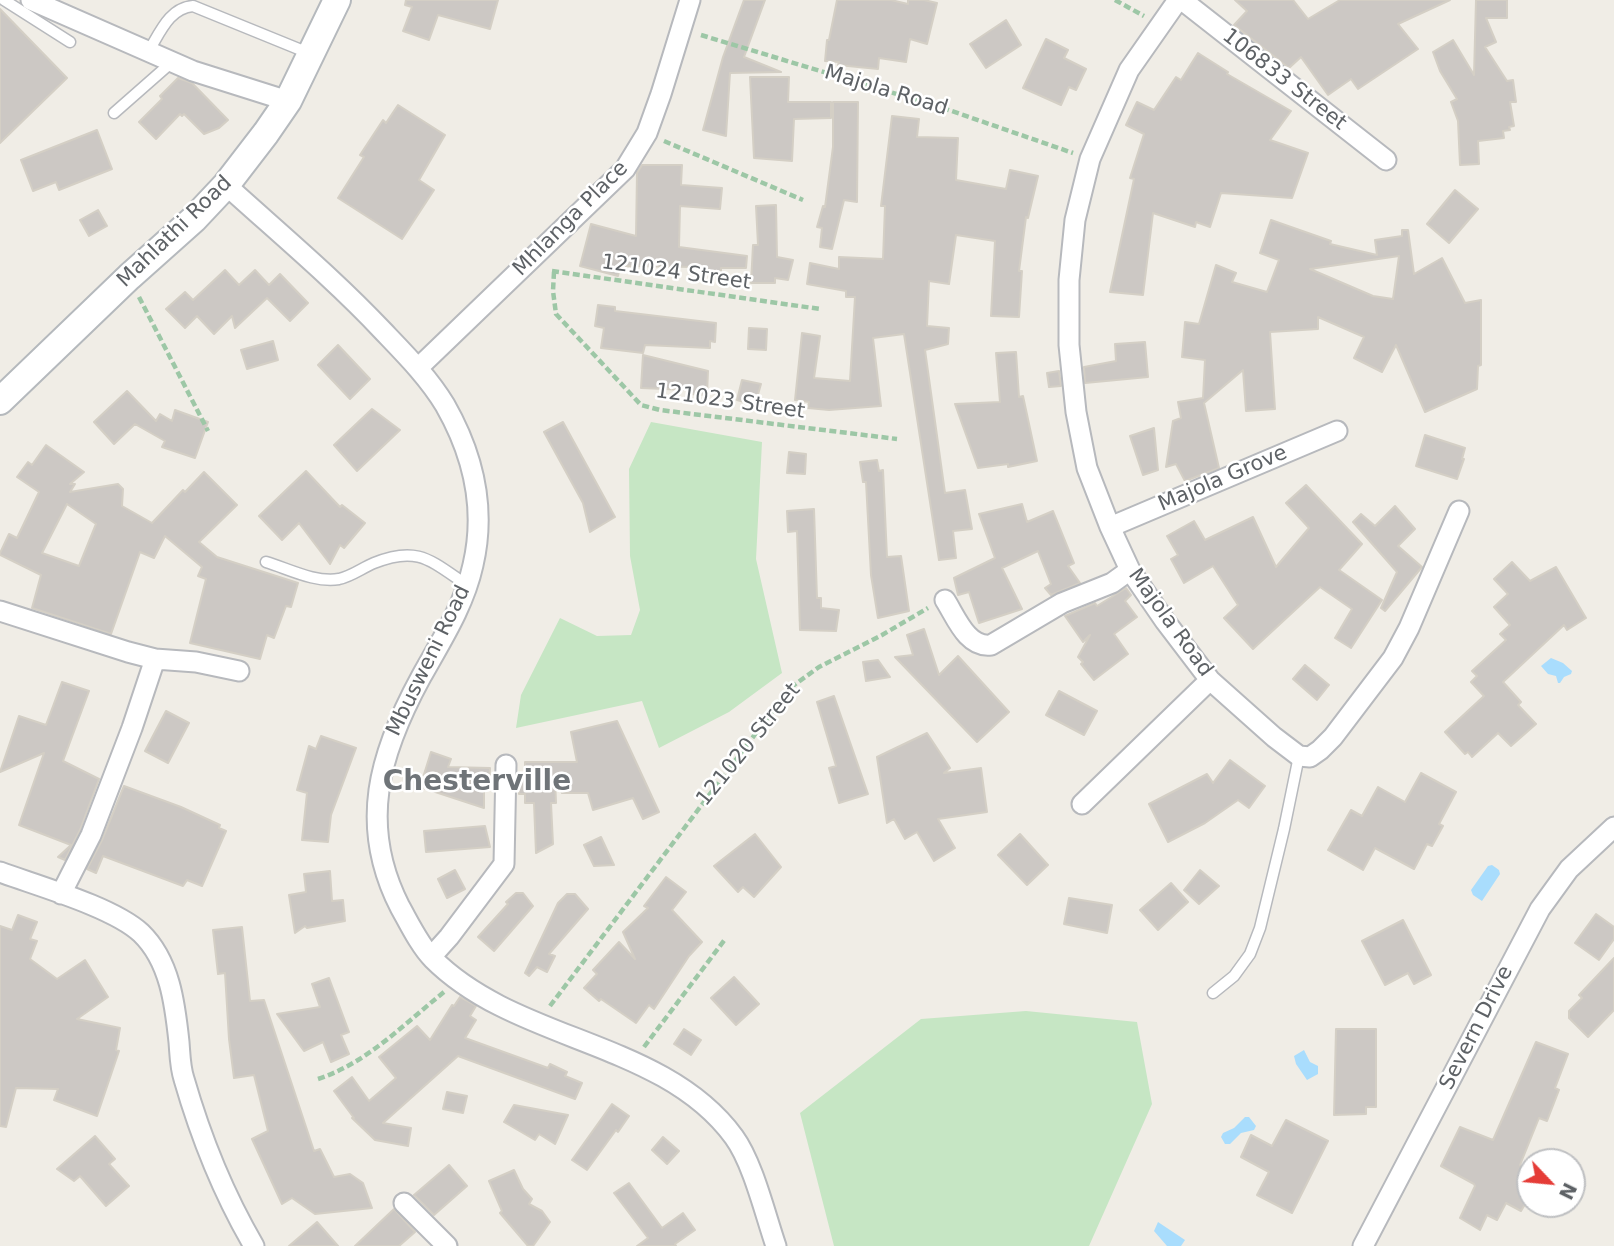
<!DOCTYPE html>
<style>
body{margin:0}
#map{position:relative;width:1614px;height:1246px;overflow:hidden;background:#f0ede6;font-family:"DejaVu Sans",sans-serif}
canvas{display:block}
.north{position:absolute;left:1516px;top:1148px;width:70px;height:70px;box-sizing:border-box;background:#fff;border:2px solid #bfc0c2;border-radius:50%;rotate:116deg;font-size:19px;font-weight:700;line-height:28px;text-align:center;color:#5e6266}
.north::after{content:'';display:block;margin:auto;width:24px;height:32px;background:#e53c37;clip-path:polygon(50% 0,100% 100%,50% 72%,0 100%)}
</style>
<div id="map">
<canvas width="1614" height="1246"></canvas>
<div class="north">N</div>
</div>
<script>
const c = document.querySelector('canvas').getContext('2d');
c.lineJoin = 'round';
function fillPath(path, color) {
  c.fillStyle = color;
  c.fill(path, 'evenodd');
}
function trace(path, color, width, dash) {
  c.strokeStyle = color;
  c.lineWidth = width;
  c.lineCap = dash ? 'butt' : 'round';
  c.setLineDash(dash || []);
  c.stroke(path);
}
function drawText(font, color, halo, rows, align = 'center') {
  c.font = font + ' "DejaVu Sans",sans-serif';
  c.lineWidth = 5;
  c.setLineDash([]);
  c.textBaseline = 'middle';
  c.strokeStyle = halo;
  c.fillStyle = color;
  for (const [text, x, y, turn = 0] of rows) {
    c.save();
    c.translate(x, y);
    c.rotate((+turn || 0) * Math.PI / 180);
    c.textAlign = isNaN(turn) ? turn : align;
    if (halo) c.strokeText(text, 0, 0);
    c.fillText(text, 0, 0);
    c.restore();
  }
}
const green = new Path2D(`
 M651,422l111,20 -6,117 26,114 -53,39 -70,36 -17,-47 -126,27 5,-33 39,-77 37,18 34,-1 9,-25 -10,-54 -1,-87z
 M1026,1011l111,11 15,82 -63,142h-255l-34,-133 121,-94z`);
const water = new Path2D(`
 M1551,658l12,5 9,8 -1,3 -7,3 -4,6h-2l-2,-7 -8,-2 -7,-8z
 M1492,865l7,5 1,4 -18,27 -9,-6 -2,-5 17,-24z
 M1304,1050l6,12 8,4v8l-11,6 -11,-16 -2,-8z
 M1245,1117h4l7,9 -2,4 -13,3 -11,11h-5l-4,-7 2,-4 11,-5z
 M1158,1222l27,18 -4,6h-14l-13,-15z`);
const building = new Path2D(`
 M406,0h92l-8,29 -52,-14 -9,25 -26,-9 9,-24 -7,-2z
 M744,0h21l-21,57 37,15 -51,1 -4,63 -23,-6 20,-73z
 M837,0h54l17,4v-4h16l13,3 -10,41 -17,-5 -4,23 -27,-4 -1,11 -40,-4 1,-3 -14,-1 2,-21h2z
 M1235,0h58l15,19 32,-19h110l-52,24 20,25 -60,40 -7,-10 -23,16 -27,-38 -12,11 -55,-43 13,-14z
 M1476,0h31v18h-21l10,24 -11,5 22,34 6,-1 3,22h-6l4,24 -5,1 1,3 -7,1 1,7 -26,3 1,23 -19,1 -2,-44 -7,-19 6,-3 -17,-28 -7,-19 20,-12 21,35z
 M0,9l67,69 -67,65z
 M1006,20l15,25 -35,23 -16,-24z
 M1046,39l22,11 -4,8 22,11 -10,21 -7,-3 -8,18 -38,-17z
 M1198,53l30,19 -1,2 64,37 -21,29 38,13 -16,45 -71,-5 -11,34 -14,-5 -1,5 -42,-14 -10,82 -33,-3 24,-113 -4,-1 14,-44 -18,-9 11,-23 17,8 22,-33 5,3z
 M750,77h39l-1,25h43v16l-37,1 -2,42 -38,-3z
 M178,78l14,5 36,37 -9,8 -15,6 -20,-20 -2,2 -2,-2 -24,25 -17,-17 23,-23 -2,-3z
 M833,102h25l-1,100 -13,-2 -12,49 -12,-2 2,-19 -5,-1 6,-21 2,1 8,-60z
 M398,105l47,30 -26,45 15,10 -32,49 -64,-41 26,-41 -4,-2 23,-35 3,3z
 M892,116l27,3 -2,18 41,1 -2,42 50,9 4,-19 28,6 -10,42 -2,-1 -7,54h3l-3,46 -28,-1 4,-75 -39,-6 -7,49 -20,-3 -2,45 22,2 -1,16 -23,6 20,143 20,-3 7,39 -19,2 3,27 -17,2 -35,-226 -31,4 8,68 -52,4 -21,-2 1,-6 -14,-2 7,-67 18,3 -6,42 36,3 5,-84h-9v-6l-39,-7 3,-21 29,6v-12l44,2 2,-53h-4z
 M97,130l15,39 -53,21 -3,-8 -23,9 -12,-31z
 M642,165h40l-1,20 41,3 -2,21 -40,-3 -1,41 68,9 -1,12h-25v6l-24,-3 1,-4 -78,-1 -2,10 -38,-10 11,-42 45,12 1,-63z
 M1455,190l23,19 -29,34 -22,-19z
 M776,205l1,52 16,3 -5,20 -13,-2v5h-24l2,-38h5l-2,-39z
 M98,210l9,16 -18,10 -9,-16z
 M1271,220l60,21 -1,3 47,11 -2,-15 27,-4v-6h6l6,44 28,-16 23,45 16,-3v65l-3,1 -1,23 -52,23 -29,-67 -14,27 -28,-14 10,-21 -46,-20v12l-48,3 5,77 -29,2 -3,-41 -39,33 15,65 -34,13 -9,-17 -10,3 7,-46 8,-3 -3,-16 25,-4 2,-38 -23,-3 3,-35 14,2 17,-59 20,8 -4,9 35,10 12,-32 -19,-7zM1399,256l-6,43 -20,-3 -63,-27z
 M225,270l14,15 16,-15 14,15 11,-11 28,29 -18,18 -23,-23 -32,30 -3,-12 -18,18 -17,-18 -12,12 -19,-19 19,-17 8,8z
 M598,305l17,2v4l101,12 -1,19 -5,-1v7l-65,-3 -2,8 -42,-5 3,-20 -9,-2z
 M749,328l18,1 -1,21 -18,-1z
 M273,341l5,19 -31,9 -6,-19z
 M1145,342l3,35 -63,6 -1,-16 32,-6 -1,-17z
 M338,345l32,34 -20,20 -32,-34z
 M1016,352l3,45 4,-1 14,65 -29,6v-3l-30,4 -23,-64 45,-2 -4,-49z
 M643,355l65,16 -1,24 -19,-1v-4l-47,-2z
 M1059,371l2,15 -12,1 -2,-14z
 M742,380l19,4 -6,21 -18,-5z
 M127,391l29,30 4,-7 12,7 3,-11 33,12 -13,36 -33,-11 3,-6 -30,-17 -21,20 -20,-22z
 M372,409l28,21 -43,41 -23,-26z
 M563,422l52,95 -25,15 -7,-29 -39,-71z
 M1154,428l4,42 -15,5 -13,-39z
 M1425,435l40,13 -3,11h2l-7,20 -41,-13z
 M46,445l38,27 -14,12h5l-5,8 48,-8 5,5 -1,17 30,17 31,-33 2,2 19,-20 33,33 -38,37 18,15 81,26 -7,24 -5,-1 -12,32 -7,-3 -7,24 -70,-16 16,-64 -8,-3 4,-9 -37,-31 -11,22 -14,-6 -29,82 -79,-26 9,-33 -41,-20v-2l9,-19 8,4 22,-46 -22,-15 11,-15 4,3zM67,504l29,20 -17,42 -37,-13z
 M789,452l17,2 -1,20 -18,-1z
 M877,460l2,11 4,-1 4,87 14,-1 8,55 -31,7 -7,-43 -5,-93h-3l-3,-20z
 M306,471l34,36 2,-2 23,18 -21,25 -4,-3 -10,19 -31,-41 -17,17 -23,-24z
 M1306,485l56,59 -23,26 43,30 -31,48 -16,-10 17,-29 -32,-22 -67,62 -29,-31 14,-13 -25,-39 -29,17 -13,-24 7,-4 -11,-19 27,-15 11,19 48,-23 23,50 33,-39 -23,-25z
 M1022,504l5,18 26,-11 21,52 -6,3 12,17 -29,12 -6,-7 6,-4 -13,-33 -36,17 20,41 -43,14 -10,-31 -11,3 -4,-17 41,-20 -16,-44z
 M1395,506l20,23 -17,17 24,21 -37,44 -4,-3 16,-36 -44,-50 8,-8 14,12z
 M814,509l3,89h4v10l18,2 -3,21 -36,-1 -3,-99 -9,1 -1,-21z
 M1512,562l18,19 26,-14 30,51 -19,12 -3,-5 -61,57 18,20 -3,3 18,19 -25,22 -13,-13 -26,24 -4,-5 -3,2 -20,-22 39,-36 -13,-14 6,-6 -5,-5 34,-31 -6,-6 10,-9 -16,-18 14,-13 -14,-15z
 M1126,588l5,7 -6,6 12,16 -23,17 14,20 -34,26 -13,-16 2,-2 -5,-5 12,-22 -7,7 -18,-26 30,-13 2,3z
 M924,629l15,46 19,-19 51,56 -32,30 -82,-85 18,-2 -6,-20z
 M878,660l12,17 -24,4 -3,-19z
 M1305,665l24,20 -12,15 -24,-21z
 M62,682l27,9 -26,70 36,18 -19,51 -15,30 -7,-3 13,-12 -52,-20 25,-72 -44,19 19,-56 27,9z
 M1059,691l38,20 -13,24 -38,-20z
 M834,696l34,98 -29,9 -10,-35 7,-2 -19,-64z
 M166,711l23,12 -21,40 -23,-12z
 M617,721l42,91 -16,7 -10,-21 -40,12 -5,-17h-26l-7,-16 1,26h-5l2,41 -17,9 -2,-50h-9v-9h-6v-18h6v-14h52l-6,-30z
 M927,733l23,35 -6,5 37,-5 6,44 -49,7 17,29 -21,13 -17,-29 -12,7 -11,-20 -7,4 -10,-66z
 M321,736l35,12 -25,67 -3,27 -26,-2 5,-47 -10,-3 12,-44 7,3z
 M431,752l20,7 -3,8 42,1 -1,21h-5v19l-64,-21z
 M1230,760l35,26 -16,22 -11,-8 -33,23 -37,19 -19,-38 58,-30 6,9z
 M1421,773l35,19 -17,32 4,2 -11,20 -5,-2 -13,25 -39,-21 -12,22 -35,-20 23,-40 11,6 16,-29 27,15z
 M124,786l57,21 39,18 -1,3 7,3 -24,55 -15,-6 -4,6 -80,-30 -7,17 -9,-4 15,-29z
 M485,826l5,21 -64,5 -2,-21z
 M755,834l26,33 -27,30 -11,-10 -5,5 -24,-26z
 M1020,834l28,31 -21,20 -29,-30z
 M601,837l13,28 -20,1 -10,-21z
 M455,870l10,19 -18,9 -9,-19z
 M1200,870l19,16 -20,18 -15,-14z
 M330,871l2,30 11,-1 2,21 -38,7 -2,-2 -10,7 -6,-38 17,-3 -2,-18z
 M666,877l20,15 -14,18 30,32 -13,14 -35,53 -5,-4 -13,18 -35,-24 -2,2 -15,-13 13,-14 -4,-4 26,-28 16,17 -12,-27 25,-24 -4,-2z
 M1171,883l17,19 -30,28 -18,-20z
 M516,893h7l10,13 -39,45 -16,-14 30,-33 -2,-2z
 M567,894h8l13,15 -39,45 6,2 -8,16 -10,-5 -8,9 -4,-3 33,-70z
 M1069,898l43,7 -5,28 -43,-9z
 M1596,914l18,13v12l-15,21 -24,-17z
 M18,915l19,7 -7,17 7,2 -7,18 27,20 28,-19 23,37 -31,22 43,9 -4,22 3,1 -22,65 -43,-16 4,-11 -42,-1 -10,39 -6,-1v-200l12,4z
 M1403,920l28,55 -17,9 -6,-11 -23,12 -23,-44z
 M242,927l8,74 14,-1 50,151 6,-2 14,28 16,-3 13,9 9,25 -57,6 -23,-16 -10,6 -30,-65 16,-8 -14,-56 -20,3 -5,-39 -4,-66 -7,1 -5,-44z
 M1614,958v52l-26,27 -19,-19v-7l13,-13 -3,-3z
 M734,977l25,27 -23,21 -25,-27z
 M329,978l20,54 -8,3 8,19 -18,8 -8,-20 -19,9 -27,-37 43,-7 -8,-23z
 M460,997l16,9 -6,10 6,4 -11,18 83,30 2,-4 17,8 -2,4 17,7 -7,16 -117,-43 -75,67 28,5 -3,18 -33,-6 -23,-22h2l-20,-27 18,-14 17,24 27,-23 -17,-21 38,-31 13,14 22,-35 2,1z
 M684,1029l17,11 -10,15 -17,-11z
 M1336,1029h40v78h-10v7l-32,1z
 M1536,1042l32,12 -13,34 4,2 -12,31 -8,-3 -19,47 10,5v26l-9,15 -15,-8 -9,17 -10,-5 -7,15 -20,-12 15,-32 -1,-2 -33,-18 19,-39 33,13z
 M447,1092l20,4 -4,17 -20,-4z
 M612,1104l17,12 -11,16 -2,-2 -29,40 -15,-10z
 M514,1105l54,10 -13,29 -16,-10 -4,6 -31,-18z
 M1286,1120l42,21 -36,72 -35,-18 12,-23 -28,-15 10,-22 21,11z
 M95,1136l20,23 -6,5 20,22 -23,20 -26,-30 -6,5 -17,-12z
 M663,1137l16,14 -12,13 -15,-14z
 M449,1165l18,21 -33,29 -20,-20z
 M514,1170l9,19 9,10 -3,5 13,7 8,11 -17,24h-5l-28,-33 2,-2 -13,-30z
 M629,1183l33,45 21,-15 12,17 -20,14 1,2h-39l11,-8 -34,-45z
 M394,1209l21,23 -16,14h-44z
 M317,1222l21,24h-49z`);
const path = new Path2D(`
 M1115,0l29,16
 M701,35l242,73 130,45
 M664,141l139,59
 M552,271l268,38
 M554,272l-1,19 3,23 85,91 19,5 237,29
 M139,297l69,134
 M550,1006l240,-318 29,-21 63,-32 46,-27
 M644,1047l82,-109
 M318,1079c49,-16 86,-55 126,-87`);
const lane = new Path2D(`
 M4,0l66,42
 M148,52c12,-19 21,-44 45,-46l118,48
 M114,113l58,-51
 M266,562c23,7 49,21 73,17 13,-3 23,-11 35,-16 44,-18 57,-2 93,22
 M1213,993l21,-17 16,-22 10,-26 24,-99 15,-73`);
const street = new Path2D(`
 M31,0l162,71 95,30
 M1178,0l-49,70 -39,89 -15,61 -6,60v65l7,67 11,56 23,59 20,43 35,51 45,59 64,57 25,19 11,1 10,-7 13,-13 60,-79 16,-30 50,-117
 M1182,0l204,160
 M226,185c53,48 108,94 157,146 22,23 45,46 62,74 28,49 41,104 28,160 -9,41 -32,76 -52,112 -42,77 -63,148 -21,230 9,16 20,39 33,52 84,84 230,81 301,178 19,26 31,77 42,109
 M418,368l207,-199 22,-36 14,-39 29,-94
 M1110,527l227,-96
 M945,600c11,17 22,48 46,45l71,-42 50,-20 18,-13
 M0,611l128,41 27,7 41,3 43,9
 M1082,804l128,-124
 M0,872c38,14 113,35 141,61 29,28 34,71 38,109 1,12 1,25 5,37 17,59 39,114 70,167
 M61,894l30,-59 41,-107 23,-69
 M431,957l18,-20 55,-73 2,-99
 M404,1203l43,43
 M1363,1246l177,-337 29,-40 45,-42`);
const secondary = new Path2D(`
 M0,401l129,-124 65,-58 32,-34 40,-52 22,-32 49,-101`);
const streetNames = [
 ["106833 Street",1284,80,38],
 ["Majola Road",886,91,17],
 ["Mhlanga Place",571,219,-45],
 ["Mahlathi Road",175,232,-44],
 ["121024 Street",676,273,8],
 ["121023 Street",730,402,8],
 ["Majola Grove",1223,479,-23],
 ["Majola Road",1170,623,54],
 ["Mbusweni Road",429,661,-64],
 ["121020 Street",749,745,-51],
 ["Severn Drive",1477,1028,-63]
];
const districtNames = [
 ["Chesterville",477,783]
];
fillPath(green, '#c6e6c4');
fillPath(water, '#a9ddfd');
fillPath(building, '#ccc8c4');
trace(building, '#d4cfc5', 2);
trace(lane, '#b7b9bd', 13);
trace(street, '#b7b9bd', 23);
trace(secondary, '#b5b9bd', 30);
trace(path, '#9dc7a6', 4.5, [7, 3.5]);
trace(lane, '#fff', 10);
trace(street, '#fff', 19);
trace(secondary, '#fff', 26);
drawText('21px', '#5e6266', '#fff', streetNames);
drawText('bold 28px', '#6f7478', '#fff', districtNames);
</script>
